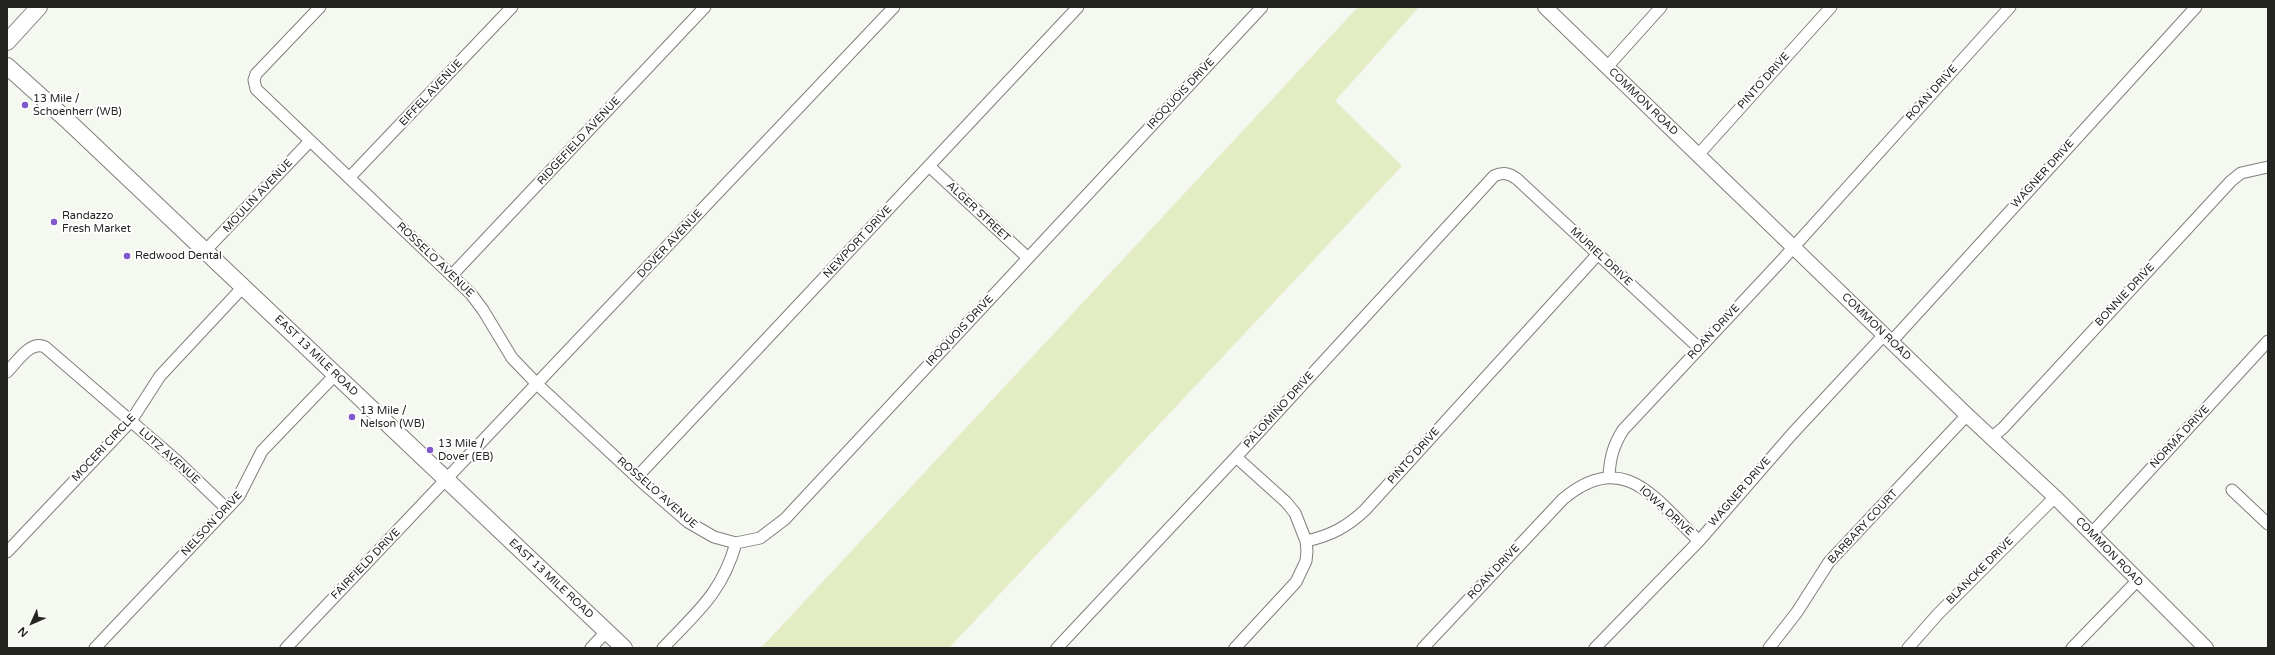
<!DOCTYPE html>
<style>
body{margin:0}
#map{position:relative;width:2275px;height:655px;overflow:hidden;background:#f5f7f1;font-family:"Varela Round",sans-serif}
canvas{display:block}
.frame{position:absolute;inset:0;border:8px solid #242523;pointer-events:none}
.north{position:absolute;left:12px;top:603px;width:40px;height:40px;-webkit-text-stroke:3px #fff;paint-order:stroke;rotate:225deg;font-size:11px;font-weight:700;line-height:16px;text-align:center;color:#242523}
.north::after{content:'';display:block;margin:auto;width:14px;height:18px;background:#242523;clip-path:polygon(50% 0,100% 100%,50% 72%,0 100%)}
</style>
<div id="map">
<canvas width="2275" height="655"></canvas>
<div class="frame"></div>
<div class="north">N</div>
</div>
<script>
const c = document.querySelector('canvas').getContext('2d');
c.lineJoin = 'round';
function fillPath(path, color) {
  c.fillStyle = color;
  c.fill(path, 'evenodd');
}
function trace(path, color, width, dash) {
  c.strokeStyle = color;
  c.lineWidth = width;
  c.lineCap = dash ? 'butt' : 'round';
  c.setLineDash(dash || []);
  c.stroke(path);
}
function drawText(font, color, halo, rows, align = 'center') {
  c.font = font + ' "Varela Round",sans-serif';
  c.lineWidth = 4;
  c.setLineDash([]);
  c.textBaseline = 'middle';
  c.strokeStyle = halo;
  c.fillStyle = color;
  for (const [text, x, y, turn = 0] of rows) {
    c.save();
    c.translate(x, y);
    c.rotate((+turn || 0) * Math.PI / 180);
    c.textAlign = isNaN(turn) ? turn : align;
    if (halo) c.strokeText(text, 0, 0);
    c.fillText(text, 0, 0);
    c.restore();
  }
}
const green = new Path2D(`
 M1358,7h61l-84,94 67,65 -453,482h-188z`);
const minor = new Path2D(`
 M320,7l-64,67 -2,6 2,9 215,205 12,16 29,48 26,27 104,97 46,40 26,15 22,6
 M1607,67l54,-60
 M1698,155l133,-148
 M929,166l99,92
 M349,178l163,-171
 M205,251l105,-110
 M452,275l253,-268
 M1891,342l305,-335
 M7,372c10,-10 23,-32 38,-25l132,114 50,48
 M1991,438l12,-10 228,-247 10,-8 27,-6
 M1609,476c1,-18 4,-30 14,-46l159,-170 228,-253
 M637,477l441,-470
 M2232,490l36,34
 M2092,533l176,-192
 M1306,541c24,-5 41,-14 59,-31l233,-256
 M7,552l124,-131 29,-45 83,-89
 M95,648l144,-152 23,-45 73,-76
 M286,648l608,-641
 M591,648l16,-17
 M663,648c34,-36 59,-55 73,-105l24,-5 25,-19 477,-512
 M1057,648l179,-191 258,-281c9,-4 15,-3 23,3l182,169
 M1235,648l61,-66 10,-21 1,-10 -1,-10 -11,-28 -9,-11 -50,-45
 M1423,648l140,-149c61,-51 92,0 136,42
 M1595,648l104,-107 93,-107 92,-99
 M1769,648l28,-36 32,-50 138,-147
 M1908,648l30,-34 117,-117
 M2072,648l65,-67`);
const tertiary = new Path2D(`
 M1545,7l422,408 88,82 151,151`);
const secondary = new Path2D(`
 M7,42l32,-35
 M7,66l60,54 557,528`);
const markers = [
 [25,105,4,"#8157d0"],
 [54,222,4,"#8157d0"],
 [127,256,4,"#8157d0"],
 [352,417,4,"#8157d0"],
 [430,450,4,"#8157d0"]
];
const streetNames = [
 ["PINTO DRIVE",1764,81,-48],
 ["EIFFEL AVENUE",431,93,-47],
 ["ROAN DRIVE",1932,93,-48],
 ["IROQUOIS DRIVE",1181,94,-47],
 ["COMMON ROAD",1643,102,44],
 ["RIDGEFIELD AVENUE",579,141,-47],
 ["WAGNER DRIVE",2043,174,-48],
 ["MOULIN AVENUE",258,196,-47],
 ["ALGER STREET",978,212,43],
 ["NEWPORT DRIVE",858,242,-47],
 ["DOVER AVENUE",670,244,-47],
 ["MURIEL DRIVE",1601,257,43],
 ["ROSSELO AVENUE",435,260,44],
 ["BONNIE DRIVE",2125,295,-47],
 ["COMMON ROAD",1876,327,44],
 ["IROQUOIS DRIVE",960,331,-47],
 ["ROAN DRIVE",1714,332,-47],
 ["EAST 13 MILE ROAD",316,356,44],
 ["PALOMINO DRIVE",1279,410,-48],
 ["NORMA DRIVE",2180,437,-47],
 ["MOCERI CIRCLE",104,448,-47],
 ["LUTZ AVENUE",169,456,42],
 ["PINTO DRIVE",1414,456,-48],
 ["WAGNER DRIVE",1740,492,-49],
 ["ROSSELO AVENUE",657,493,41],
 ["IOWA DRIVE",1666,511,42],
 ["NELSON DRIVE",212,524,-47],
 ["BARBARY COURT",1863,527,-47],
 ["COMMON ROAD",2109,552,46],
 ["FAIRFIELD DRIVE",366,564,-46],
 ["BLANCKE DRIVE",1980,571,-45],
 ["ROAN DRIVE",1494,572,-47],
 ["EAST 13 MILE ROAD",551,579,43]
];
const poiNames = [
 ["13 Mile /",33,99],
 ["Schoenherr (WB)",33,112],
 ["Randazzo",62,216],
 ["Fresh Market",62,229],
 ["Redwood Dental",135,256],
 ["13 Mile /",360,411],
 ["Nelson (WB)",360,424],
 ["13 Mile /",438,444],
 ["Dover (EB)",438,457]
];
fillPath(green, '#e4ecc3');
trace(minor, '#7f807c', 13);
trace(tertiary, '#7f807c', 16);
trace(secondary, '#7f807c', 18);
trace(minor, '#fff', 11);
trace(tertiary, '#fff', 14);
trace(secondary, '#fff', 16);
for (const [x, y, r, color] of markers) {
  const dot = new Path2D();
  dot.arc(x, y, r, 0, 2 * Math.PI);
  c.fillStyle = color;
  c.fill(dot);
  trace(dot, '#fff', 1.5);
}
drawText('11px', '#242523', '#fff', streetNames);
drawText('11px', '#242523', '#fff', poiNames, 'left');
</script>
